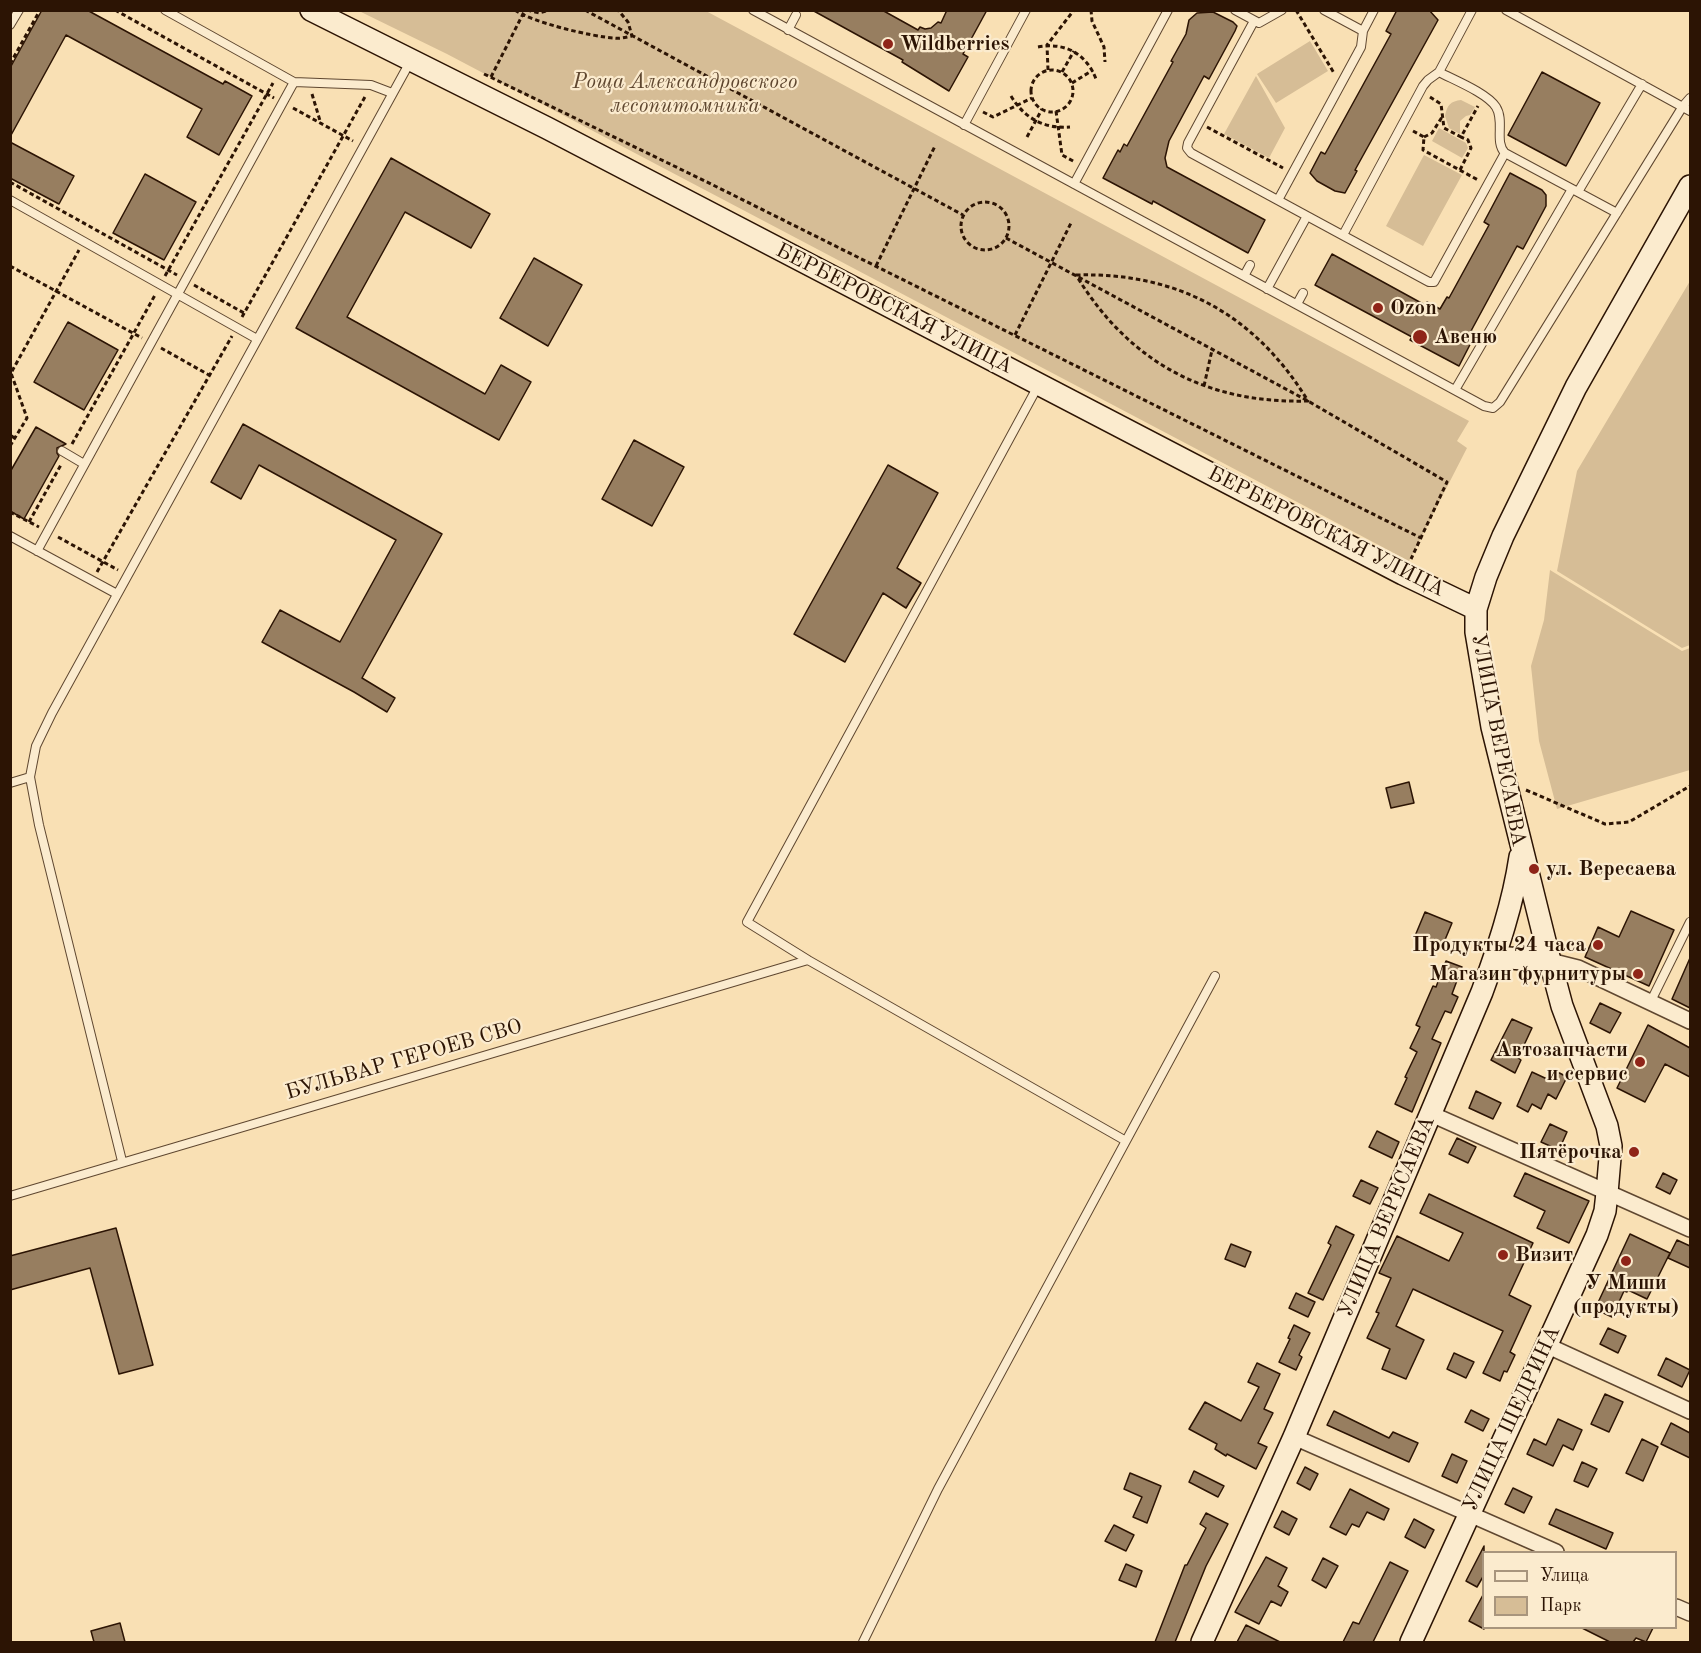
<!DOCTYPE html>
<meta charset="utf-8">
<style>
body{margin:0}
#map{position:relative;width:1701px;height:1653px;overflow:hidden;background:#f9e0b4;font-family:"Old Standard TT",serif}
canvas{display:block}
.frame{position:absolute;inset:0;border:12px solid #2c1404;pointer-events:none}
.legend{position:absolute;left:1482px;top:1551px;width:195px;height:78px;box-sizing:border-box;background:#fbebce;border:2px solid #a8957d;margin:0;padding:8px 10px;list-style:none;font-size:18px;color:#2c1404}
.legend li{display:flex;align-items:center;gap:12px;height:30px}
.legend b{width:30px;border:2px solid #a8957d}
</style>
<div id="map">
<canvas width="1701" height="1653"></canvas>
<div class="frame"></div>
<ul class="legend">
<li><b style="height:8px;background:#fbebce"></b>Улица</li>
<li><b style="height:16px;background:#d6bd96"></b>Парк</li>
</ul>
</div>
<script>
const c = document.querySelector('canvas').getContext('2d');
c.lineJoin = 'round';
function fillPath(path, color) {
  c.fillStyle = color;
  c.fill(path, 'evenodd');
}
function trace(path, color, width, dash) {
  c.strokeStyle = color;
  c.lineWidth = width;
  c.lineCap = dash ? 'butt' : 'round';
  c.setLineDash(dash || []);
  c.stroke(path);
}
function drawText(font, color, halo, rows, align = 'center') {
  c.font = font + ' "Old Standard TT",serif';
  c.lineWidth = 4.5;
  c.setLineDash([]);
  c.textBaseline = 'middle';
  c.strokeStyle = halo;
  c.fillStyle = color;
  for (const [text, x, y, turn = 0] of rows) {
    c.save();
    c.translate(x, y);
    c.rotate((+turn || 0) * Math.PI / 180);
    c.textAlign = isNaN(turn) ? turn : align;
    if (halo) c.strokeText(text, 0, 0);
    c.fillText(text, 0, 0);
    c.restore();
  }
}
const green = new Path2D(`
 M359,11h347l763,410 -12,20 10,7 -58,113 -962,-507z
 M1310,41l18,30 -52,32 -19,-29z
 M1256,76l29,52 -16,30 -45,-24z
 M1461,100l14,7 -5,8 -4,1 -6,5v13l-11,-6 -4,-12c2,-11 6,-15 16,-16z
 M1439,128l27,15 2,5 -6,10 -30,-17z
 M1424,155l38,20 -39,71 -37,-20z
 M1690,281v364l-8,3 -125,-77 20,-100z
 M1550,570l132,81 8,-3v122l-133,39 -18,-68 -8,-75 13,-46z`);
const building = new Path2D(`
 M42,10h45l123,67 13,7 2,-3 27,15 -33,59 -32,-18 15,-28 -136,-74 -56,102v-69z
 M812,10h70l36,20 2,-3 5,2 6,-1 7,-6 3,1 6,-13h40l-24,44 5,3 -19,34 -47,-29 1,-2z
 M1397,10h32l9,10 -83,150 2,1 -12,22 -10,-2 -18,-10 -7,-8 11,-21 4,2 66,-120 -5,-3z
 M1213,12l20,10 4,4 -2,5 -26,48 -5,-3 -35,65 -4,17 2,9 98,53 -17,33 -95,-52 -1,3 -49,-26 15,-28 2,2 4,-8 3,2 46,-84 -2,-1 15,-27 3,-14 8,-7z
 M1542,72l58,31 -34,63 -58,-31z
 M10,142l64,34 -15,28 -49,-26z
 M391,158l99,56 -19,34 -66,-36 -58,105 138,77 16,-29 30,17 -32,58 -203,-112z
 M1510,173l32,17 4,5v11l-23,43 -6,-3 -46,85 5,2 -17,33 -49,-26 2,-3 -97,-52 17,-31 93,51 2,-3 13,7 7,-12 2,1 40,-73 -5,-3z
 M145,174l51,28 -32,58 -51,-27z
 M534,258l48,27 -34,61 -48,-28z
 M68,322l50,28 -34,60 -50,-28z
 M243,424l199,110 -80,144 33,20 -8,14 -33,-20 -92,-50 18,-32 60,32 56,-102 -137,-75 -18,34 -30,-17z
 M36,427l30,17 -9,4v5l2,3 -35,63 -14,-8v-39z
 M634,440l50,27 -32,59 -50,-27z
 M888,465l50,28 -41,75 24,15 -15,25 -23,-15 -38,69 -51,-28z
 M1409,782l5,21 -23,5 -5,-20z
 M1631,911l43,19 -25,56 -64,-29 13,-30 21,10z
 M1425,912l27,11 -10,24 -27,-11z
 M1690,958v50l-18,-9z
 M1446,961l16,6 -10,27 6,3 -7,16 -6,-2 -13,28 9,4 -29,69 -17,-8 12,-26 -2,-1 12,-25 -7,-4 10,-21 -4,-2 17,-39 3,1z
 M1600,1003l21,10 -11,20 -20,-10z
 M1512,1019l20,9 -14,30 3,2 -6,13 -24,-13z
 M1648,1025l42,23v29l-25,-13 -20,38 -28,-14z
 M1552,1069l15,8 -11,22 -8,-5 -7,15 -9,-5 -4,8 -11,-6 15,-34 15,7z
 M1476,1091l25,12 -8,16 -24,-11z
 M1550,1124l17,8 -8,18 -18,-8z
 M1377,1131l22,11 -7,16 -23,-11z
 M1457,1138l19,9 -8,16 -19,-9z
 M1525,1173l64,28 -20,42 -32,-15 8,-17 -31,-15z
 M1663,1173l14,7 -7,14 -14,-7z
 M1361,1180l17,8 -8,16 -17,-8z
 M1429,1194l104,49 -24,52 22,11 -21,46 5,3 -8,17 -3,-1 -4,10 -17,-8 20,-42 -90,-42 -17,37 28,14 -18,39 -24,-10 8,-20 -23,-11 12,-25 -3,-1 15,-34 -12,-5 18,-37 52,25 14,-28 -43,-20z
 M1336,1226l18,9 -31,65 -15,-7 23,-48 -3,-2z
 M116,1228l37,137 -34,9 -29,-106 -80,22v-34z
 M1630,1234l40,19 -23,46 -19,-9 -1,2 -3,-1 -12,26 -17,-8z
 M1677,1240l13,6v22l-22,-10z
 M1231,1244l20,8 -6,15 -20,-8z
 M1296,1293l19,9 -7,15 -19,-9z
 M1294,1325l16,8 -11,22 3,2 -6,13 -17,-8 11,-23 -2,-1z
 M1608,1328l18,8 -8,17 -18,-9z
 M1454,1353l20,9 -8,16 -19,-9z
 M1666,1358l24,12 -8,17 -24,-12z
 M1257,1363l23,11 -16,35 9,4 -15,30 9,4 -11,22 -29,-15 -1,2 -11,-7 2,-5 -28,-15 16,-27 36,19 18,-34 -11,-5z
 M1605,1394l18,8 -14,30 -18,-8z
 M1471,1410l18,9 -6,12 -18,-9z
 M1334,1411l55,27 4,-6 25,11 -9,19 -82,-37z
 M1558,1419l24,11 -9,20 -10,-5 -10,21 -26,-12 7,-15 12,6z
 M1671,1423l19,10v25l-29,-14z
 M1642,1439l16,8 -15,34 -17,-8z
 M1452,1454l15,7 -10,22 -15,-7z
 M1582,1462l15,7 -9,18 -14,-6z
 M1305,1467l13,7 -8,16 -13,-7z
 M1194,1471l30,15 -6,11 -29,-15z
 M1130,1473l31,13 -14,37 -14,-6 9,-20 -18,-8z
 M1513,1488l19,9 -8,16 -19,-9z
 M1350,1489l39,20 -5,11 -17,-8 -8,15 -7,-3 -6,11 -16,-8z
 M1556,1509l57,24 -7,16 -57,-25z
 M1282,1511l15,8 -8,16 -15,-8z
 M1206,1513l22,11 -22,42 -31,76h-20l30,-77h2l19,-37 -6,-4z
 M1414,1519l20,11 -9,18 -20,-11z
 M1114,1525l20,10 -8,16 -21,-10z
 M1484,1546v29l-7,12 -11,-6z
 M1266,1557l21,11 -9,18 10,6 -7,14 -10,-5 -12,23 -24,-12z
 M1323,1558l15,8 -12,22 -14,-8z
 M1390,1562l18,9 -35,71h-30l10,-20 6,2z
 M1126,1564l16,7 -6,16 -17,-7z
 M1484,1593v36l-15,-8z
 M120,1623l5,19h-31l-3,-11z
 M1246,1625l34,17h-43z
 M1582,1628h71l-7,14 -10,-4 -3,4h-23z`);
const path = new Path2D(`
 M115,10l159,88
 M515,10c16,12 78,27 99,28 6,1 12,-1 18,-2l-4,-14 -10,-12
 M527,10l12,3 11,-3
 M585,10l378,205
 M1091,10l1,11 12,26 1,15
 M1296,10l38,63
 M1038,47c26,-5 48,6 58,32
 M10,64l30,-54
 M1048,70l-1,-25 27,-35
 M1031 91a21 21 0 1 1 42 0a21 21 0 1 1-42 0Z
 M1062,72l12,-21
 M484,74l221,107 716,357
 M491,77l34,-67
 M1072,83l21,-13
 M312,94l9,30
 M1011,96c13,22 33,33 59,31
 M1430,97l11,7 3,24 17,9 17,-31
 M293,108l60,33
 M1056,111l6,44 13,7
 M983,112l10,5 39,-19
 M1207,127l76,41
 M1413,131l11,6 -1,13 55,30
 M1027,137l15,-28
 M1424,137l8,-4 10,-16
 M1460,170l11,-22 -3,-8 -7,-3
 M10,182l167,93
 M961 226a24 24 0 1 1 48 0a24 24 0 1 1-48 0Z
 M1006,238l302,163 139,81 -36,77
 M10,266l132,72
 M876,266l59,-120
 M1076,275c101,-3 179,39 232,126 -102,3 -179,-39 -232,-126z
 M165,276l108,-193
 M194,285l50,28
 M242,317l124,-222
 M1015,335l57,-114
 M161,348l48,27
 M1204,386l8,-36
 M10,435l6,4
 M72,444l83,-149
 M10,446l17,-28 -16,-45 68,-123
 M10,512l29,15
 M29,522l33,-59
 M58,537l60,33
 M97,572l135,-236
 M1526,790l79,34 24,-2 61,-36`);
const lane = new Path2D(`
 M165,10l129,72 77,3 21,8
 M753,10l731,396 9,2 7,-6 183,-296 7,-8
 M1235,10l24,13 23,-13
 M1324,10l39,21 11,-21
 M1472,10l-33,62c15,8 48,21 57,35 9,14 -2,35 9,46l112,60
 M1506,10l184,101
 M1254,21l-66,122 -1,5 4,5 116,63
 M10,25l9,-15
 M788,30l8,-15
 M964,125l62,-115
 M1074,184l94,-174
 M1578,192l64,-108
 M10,200l247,139
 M1278,200l83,-153 2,-16
 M1343,235l80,-149 5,-6 11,-8
 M1244,276l6,-11
 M1267,289l40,-73 122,66h5l71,-129
 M1297,304l6,-11
 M1038,386l-291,536 61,38 318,181
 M1455,390l117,-201
 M62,451l22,13
 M10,536l107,58
 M37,551l257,-469
 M10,783l20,-6
 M1650,1003l40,-81
 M122,1161l-83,-336 -9,-48 6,-31 16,-33 358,-651
 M10,1196l798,-236
 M863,1642l75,-153 277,-513`);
const street = new Path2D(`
 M1550,961l28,7 112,53
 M1431,1114l259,115
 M1546,1345l144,66
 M1294,1437l262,115
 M1676,1607l14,6`);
const secondary = new Path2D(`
 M311,10l236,118 856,446 73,35
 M1495,957l55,4
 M1202,1642l92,-205 188,-445c16,-44 31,-88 38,-135
 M1411,1642l186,-407 8,-24 2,-18 4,-47 -4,-20 -45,-120 -12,-45 -58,-234 -16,-95v-23l10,-32 17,-41 73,-149 114,-201`);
const markers = [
 [888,44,6,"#8f2418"],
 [1378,308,6,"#8f2418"],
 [1420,337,8,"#8f2418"],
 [1534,869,6,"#8f2418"],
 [1598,945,6,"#8f2418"],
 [1638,974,6,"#8f2418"],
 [1640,1062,6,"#8f2418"],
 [1634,1152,6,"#8f2418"],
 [1503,1255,6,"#8f2418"],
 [1626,1261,6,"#8f2418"]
];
const poiNames = [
 ["Wildberries",900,44],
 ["Ozon",1390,308],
 ["Авеню",1434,337],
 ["ул. Вересаева",1546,869],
 ["Продукты 24 часа",1586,945,"right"],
 ["Магазин фурнитуры",1626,974,"right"],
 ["Автозапчасти",1628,1050,"right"],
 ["и сервис",1628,1074,"right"],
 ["Пятёрочка",1622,1152,"right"],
 ["Визит",1515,1255],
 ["У Миши",1626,1283,"center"],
 ["(продукты)",1626,1307,"center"]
];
const parkNames = [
 ["Роща Александровского",685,82],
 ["лесопитомника",685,106]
];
const streetNames = [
 ["БЕРБЕРОВСКАЯ УЛИЦА",894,309,27],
 ["БЕРБЕРОВСКАЯ УЛИЦА",1326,532,27],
 ["УЛИЦА ВЕРЕСАЕВА",1498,740,79],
 ["БУЛЬВАР ГЕРОЕВ СВО",404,1060,-16],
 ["УЛИЦА ВЕРЕСАЕВА",1387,1217,-67],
 ["УЛИЦА ЩЕДРИНА",1512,1419,-65]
];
fillPath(green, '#d6bd96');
fillPath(building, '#977e60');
trace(building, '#2c1404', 1.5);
trace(lane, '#5f4730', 10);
trace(street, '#5f4730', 18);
trace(secondary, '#2c1404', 24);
trace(path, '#2c1404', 3, [4.5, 3]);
trace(lane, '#fbebce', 8);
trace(street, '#fbebce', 15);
trace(secondary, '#fbebce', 21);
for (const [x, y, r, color] of markers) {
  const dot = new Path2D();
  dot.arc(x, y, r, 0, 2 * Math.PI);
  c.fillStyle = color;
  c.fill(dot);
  trace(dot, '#fbebce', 2);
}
drawText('bold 21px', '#2c1404', '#fbebce', poiNames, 'left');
drawText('italic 21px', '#5f4730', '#fbebce', parkNames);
drawText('21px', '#2c1404', '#fbebce', streetNames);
</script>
